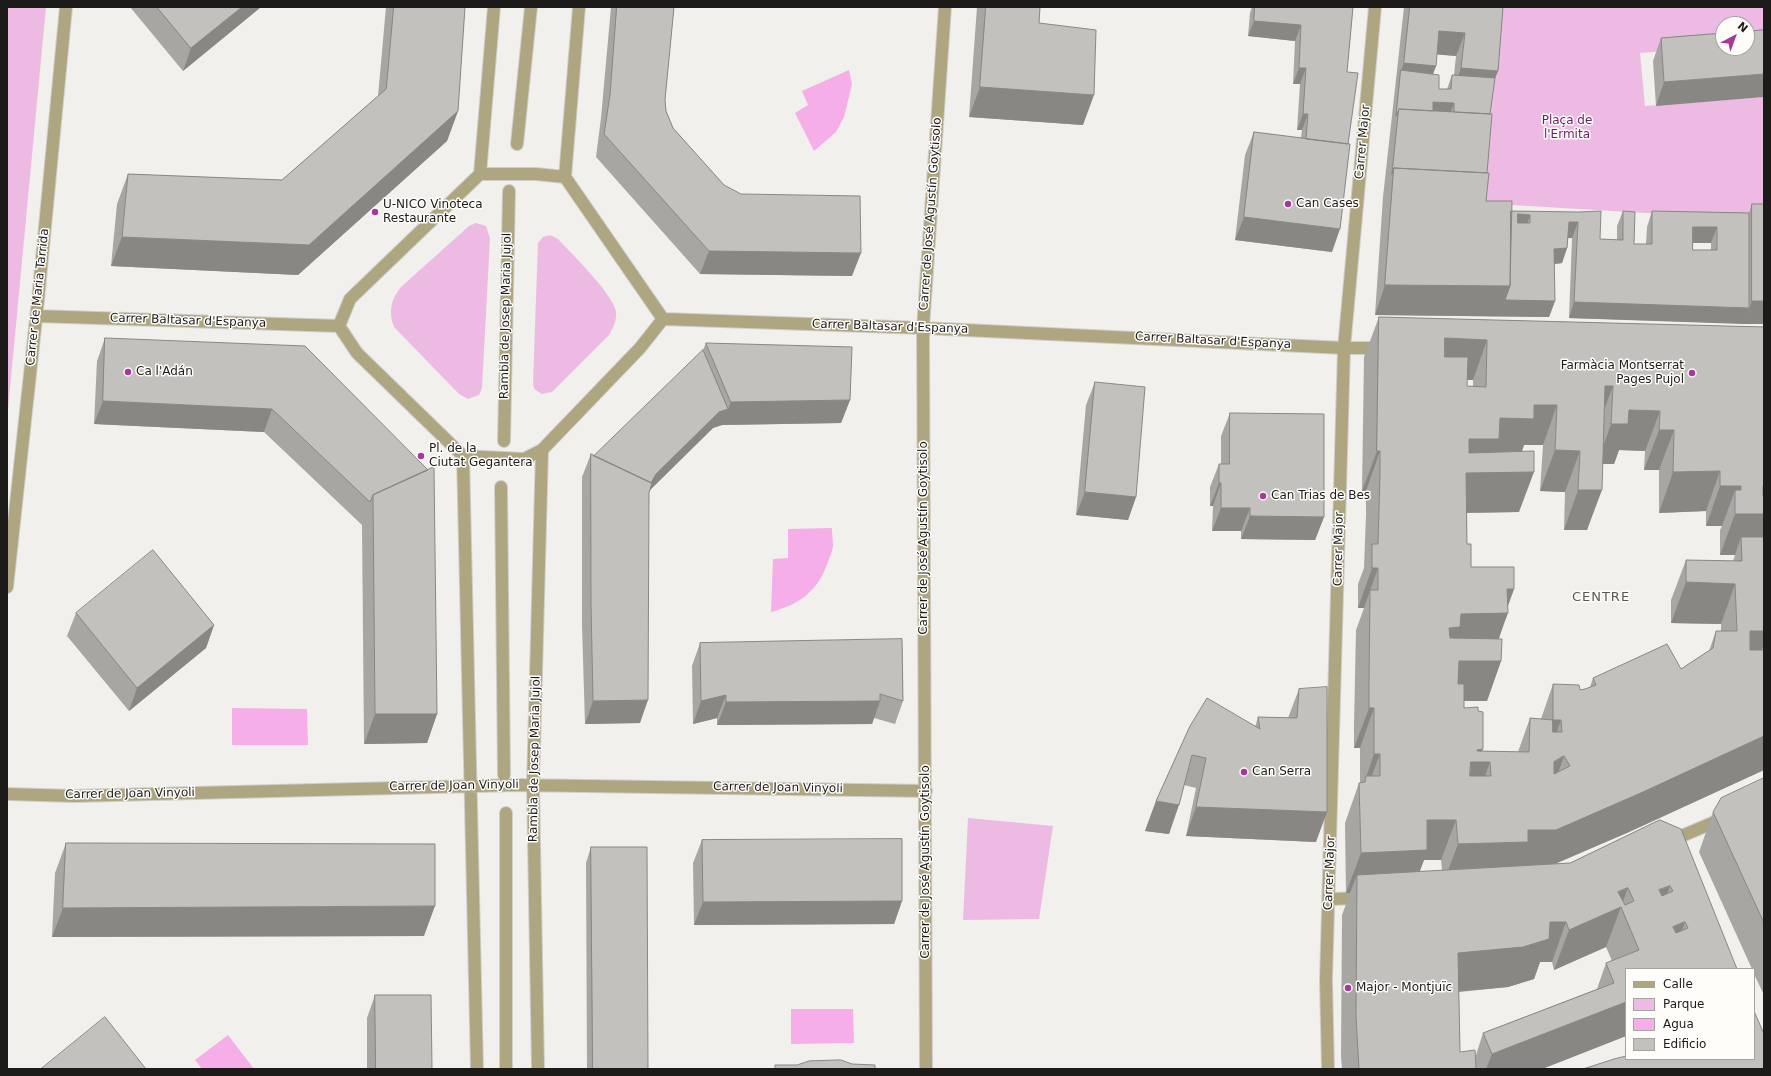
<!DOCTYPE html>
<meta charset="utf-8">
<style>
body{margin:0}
#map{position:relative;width:1771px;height:1076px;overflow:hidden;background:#f1f0ec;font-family:"DejaVu Sans",sans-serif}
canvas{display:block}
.frame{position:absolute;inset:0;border:8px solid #1c1b1a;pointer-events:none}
.legend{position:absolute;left:1625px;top:968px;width:130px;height:92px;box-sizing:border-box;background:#fefdfa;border:1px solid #a4a3a0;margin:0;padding:5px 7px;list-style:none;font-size:12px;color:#1c1b1a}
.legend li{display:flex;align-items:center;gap:8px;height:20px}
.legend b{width:20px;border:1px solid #a4a3a0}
.north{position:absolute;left:1715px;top:16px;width:40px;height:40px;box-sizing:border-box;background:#fefdfa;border:1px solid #a4a3a0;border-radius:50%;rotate:41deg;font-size:11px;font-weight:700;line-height:16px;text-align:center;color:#1c1b1a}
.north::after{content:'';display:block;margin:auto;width:14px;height:18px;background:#a63998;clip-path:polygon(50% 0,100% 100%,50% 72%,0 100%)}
</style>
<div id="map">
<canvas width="1771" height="1076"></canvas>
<div class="frame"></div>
<ul class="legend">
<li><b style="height:5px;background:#aea581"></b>Calle</li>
<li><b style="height:11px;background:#edbae3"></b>Parque</li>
<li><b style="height:11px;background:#f5aee8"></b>Agua</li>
<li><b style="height:11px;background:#c2c1bd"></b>Edificio</li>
</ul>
<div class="north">N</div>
</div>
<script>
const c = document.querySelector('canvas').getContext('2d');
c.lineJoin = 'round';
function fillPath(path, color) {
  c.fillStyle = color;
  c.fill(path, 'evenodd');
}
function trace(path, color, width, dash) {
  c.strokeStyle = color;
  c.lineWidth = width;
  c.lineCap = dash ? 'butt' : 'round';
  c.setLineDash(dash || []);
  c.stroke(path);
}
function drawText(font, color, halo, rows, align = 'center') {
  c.font = font + ' "DejaVu Sans",sans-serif';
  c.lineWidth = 3;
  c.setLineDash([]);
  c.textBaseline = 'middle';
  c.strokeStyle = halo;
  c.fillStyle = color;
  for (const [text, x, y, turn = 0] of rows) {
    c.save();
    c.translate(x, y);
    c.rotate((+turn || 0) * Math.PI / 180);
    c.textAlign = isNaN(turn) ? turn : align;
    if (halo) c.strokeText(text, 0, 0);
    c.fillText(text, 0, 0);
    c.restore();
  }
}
const green = new Path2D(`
 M7,7h39l-39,413z
 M1497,7h267v38l-17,1v-22h-24v23l-83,6 5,53 119,-9v123l-286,-17z
 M476,223l10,3 4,12 -8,150 -3,7 -11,4 -9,-5 -65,-67c-6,-15 -3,-28 7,-40l68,-61z
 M550,235l8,4c13,14 56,56 58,73 1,8 -3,16 -7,23l-57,57 -10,2 -8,-5 -1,-7 5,-139 5,-6z
 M968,818l85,8 -14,93 -76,1z`);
const water = new Path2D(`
 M849,70l3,14 -8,33 -8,15 -22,19 -19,-38 13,-8 -6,-14z
 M832,528c0,6 1,13 1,18 -1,7 -5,15 -7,21 -10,26 -29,38 -55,45l2,-53 15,-1v-29z
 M232,708l75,1 1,36h-76z
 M791,1009h62l1,34 -63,1z
 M228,1035l26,34h-52l-7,-9z`);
const minor = new Path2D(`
 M517,144l14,-137
 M565,177l14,-170
 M36,316l303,10
 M663,319l260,9 421,20h39
 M339,326l18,27 106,103 61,3 18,-9 98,-102 23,-29 -98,-142 -29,-3h-56
 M339,326l11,-27 130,-125 14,-167
 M504,441l5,-250
 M463,456l14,613
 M501,487l3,288
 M7,587l31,-287 28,-293
 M7,794l67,2 443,-11 409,6
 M506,813v256
 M1670,841l54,-23
 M1330,899l33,-1
 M538,1069l-5,-284 9,-335
 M926,1069l-3,-741 22,-321
 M1328,1069l-2,-89 18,-632 31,-341`);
const wall = new Path2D(`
 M130,7h131l-78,64z
 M386,7h79l-7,104 -11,30 -149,134 -187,-9 6,-62 11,-30 154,6 96,-84z
 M611,7h63l-9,93 1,11 7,17 51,57 128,91 -152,-2 -104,-117 5,-39z
 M977,7h63l-1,16 44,102 -114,-8z
 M1252,7h101l-6,65 -15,180 -97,-12 10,-85 9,-23 47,6 1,-8h-5l3,-46h-7l2,-43 -47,-5 2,-23z
 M1404,7h99l-5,64 -3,7 -5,36 -3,59 -1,28 25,10 67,1 22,27 17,1v-14l6,-15 11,33h12l1,-17 5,-16 97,2 3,-9 12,120 -195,-6 3,-80h-4l-1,10 -5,15 -8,1 1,37 -6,16 -174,-2 8,-118zM1437,54l19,2 -2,19h-2l-5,14h-8l-6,-15 3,-8zM1693,243h18v7h-18z
 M1723,33l-67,73 -3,-45 8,-23z
 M1379,317l385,10v443l-135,62 -75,32 16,-1 90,-43 77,149h-111v67l-84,33h-200l-1,-13 1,-141 8,-22h-4l-1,-70 14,-40h1v-35h-6v-23l2,-95 8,-22h-6v-24l6,-16 2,-53v-24h-4l2,-134zM1467,380h6v6h-6zM1524,445h19l-3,46 25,1 -1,38h23l16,-66h11l5,-14 26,1 -1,19h15v43l47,-2v15h16l-2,4v25h15l-2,6 -47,-1 -15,40v23l50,1v7h-5l-7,20 -28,18 -88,9 -3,9 -5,2 -5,1 -27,-6 -12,35 -11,-1 -12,34 -36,-1 -4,-40 -14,-3v-7h23l14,-40 -2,-22 9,-33 6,-17 -43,-22 -4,-23v-31l52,-1 3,-60zM1424,860h17l1,10 -23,2zM1606,947l6,14 -6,2 -9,26 -114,44 -7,22 -16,-3 -1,-60 49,-5 26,-8 6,-17h12l2,8z
 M105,338l323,132 9,244 -10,29 -63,1 -2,-219 -98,-93 -170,-8 3,-63z
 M706,343l144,57 -9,23 -119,2 -9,3 -63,62 -1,2 -9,231 -55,1 -3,-98v-149l9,-23 3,2 109,-106z
 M1095,382l41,115 -8,23 -52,-5 10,-110z
 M1230,413l94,104 -9,23 -74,-1v-8h-29l1,-25h-3v-19l9,-23h2v-28z
 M76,613l138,12 -8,23 -77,63 -62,-75z
 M902,639l1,62 -8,23 -21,-6 -2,6 -155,1v-7l-24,6 -1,-58 8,-23z
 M1299,689l17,153 -130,-6 10,-48 -12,-3 -15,49 -24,-3 11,-30 34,-75 65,1 3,-10 30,1z
 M1764,778v217l-10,-21v-5h-2l-53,-117 14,-40z
 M702,840l200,61 -8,23 -200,1 -1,-62z
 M66,843l358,93 -372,1 3,-64z
 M591,847l57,222h-61l-1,-206z
 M375,995l57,74h-65v-51z`);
const shadedWall = new Path2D(`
 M242,7h19l-78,64 8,-23z
 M1254,21l47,4 -6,16 -47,-5z
 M1439,31l26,2 -9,23 -25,-2z
 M1404,63l32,3 -9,23 -26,-19 -6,16z
 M1299,68h7l-6,16h-7z
 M1461,68l37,3 -9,23 -36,-3z
 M1764,74v23l-108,9 8,-24z
 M980,87l114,8 -11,30 -114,-8z
 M1433,102l21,1 -6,16 -50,-3z
 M458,111l-11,30 -149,134 -187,-9 11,-29 187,8z
 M1303,114h5l-6,16h-5z
 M1518,214l12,1 -5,16 -13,-1z
 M1244,217l96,12 -8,23 -97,-12z
 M1569,222h9l-6,16h-9z
 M1693,227h24l-6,16h-23z
 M1567,248l-5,15 -14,2 6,-16z
 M709,251l152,2 -9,23 -152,-2z
 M1385,285l125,1 45,15 -6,16 -174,-2z
 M1752,301h12v23h-21z
 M1574,302l175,6 -6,16 -174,-6z
 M1445,338l42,2 -14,40 -43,-1z
 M1605,386h8l-15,40z
 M850,400l-9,23 -119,2 -9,3 -63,62 -2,4 3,-11 5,-9 63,-62 9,-3 3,-7z
 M103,401l169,8 -8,23 -170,-8z
 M1534,405h23l-14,40h-19l-5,14 15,13 -15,40 -67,1 17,-74 31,-21z
 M1629,410l31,1 -15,40 -26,-1 -5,14h-17l14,-40z
 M1659,430h15l-15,40h-15z
 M1555,450l25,1 -15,41 -25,-1z
 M1377,451h3l-14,40h-4z
 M1720,471l-14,40 -47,2 14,-41z
 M1219,483h2l-8,23h-3z
 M1720,486h21l-6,18v-14l-13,36h-16z
 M1763,486h1v69l-23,-18 -6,18h-15l15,-41z
 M1578,490h24l-15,40h-23z
 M1085,492l51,5 -8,23 -52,-5z
 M1221,508h29l-9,23h-29z
 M1250,516l74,1 -9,23 -74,-1z
 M1372,568h6l-14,40h-6z
 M1686,582l49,2 -14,40 -50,-1z
 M1507,589h7l-9,24h3l-15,41h-43l-1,-26 12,-14z
 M214,625l-8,23 -77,63 8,-23z
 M1750,631h14v13l-10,27 -19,1z
 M1459,661h42l-14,40h-43z
 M726,695l-9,23 -24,6 8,-23z
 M648,700l-8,23 -55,1 8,-23z
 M880,701l-8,23 -155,1 9,-23z
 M1369,708h5l-14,40h-6z
 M375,714h62l-10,29 -63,1z
 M1553,720h8l-14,40z
 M1764,736v34l-135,62 -88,38 -98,14 15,-40 70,-14z
 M1483,749l-5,13h12l-14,40h-20l15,-40 6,-12z
 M1374,754h6l-15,40 1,-16z
 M1564,756l-14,40 4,-34z
 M1156,801l23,4 -10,29 -24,-3z
 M1196,807l131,5 -11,30 -130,-6z
 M1427,820h29l-15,40h-17l-11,30 -56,-15 -7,18h-4l15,-40z
 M1670,886l-14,40 3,-36z
 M1628,888l-22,59 -52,23 15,-40 49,-38z
 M902,901l-8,23 -200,1 9,-23z
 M435,906l-11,30 -372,1 11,-29z
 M1550,922h16l-14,40h-12l-6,17 -26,8 -65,6 15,-40z
 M1685,922l-14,40 2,-35z
 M1626,1002v34l-84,33h-56l6,-15z`);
const building = new Path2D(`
 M157,7h85l-51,41z
 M394,7h71l-7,104 -149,134 -187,-8 6,-63 154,6 104,-91z
 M617,7h57l-9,93 1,11 7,17 51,57 17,9 119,2 1,57 -152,-2 -105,-117 6,-39z
 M986,7h54l-1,16 57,7 -2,65 -114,-8z
 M1255,7h98l-6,65 11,1 -10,71 -42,-5 2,-25h-5l3,-46h-7l2,-43 -47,-4z
 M1410,7h93l-5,64 -37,-3 4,-35 -26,-2 -3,35 -32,-3z
 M1764,30v44l-100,8 -3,-44 62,-5v15h24v-16z
 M1401,70l38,5v14h12l1,-14 43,3 -5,36 -36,-2v-9l-21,-1v9l-34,-2 -3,7z
 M1399,109l93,5 -5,59 -93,-5 -2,6z
 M1254,132l96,12 -10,85 -96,-12z
 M1394,168l95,5 -3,28h26l-2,85 -125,-1z
 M1752,204h12v97h-12z
 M1511,211l67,1 23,-1 -1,28 23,1v-29l12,1 -1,32h18v-33l97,2v95l-175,-6 4,-80h-9l-2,26 -13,1 1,52 -50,-1 5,-14zM1518,214l12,1v8h-12zM1693,227h24v23h-24z
 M1379,317l385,10v159h-1v10h1v18h-29v-24h6v-4h-21v-15l-47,1 1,-42h-15l1,-19 -31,-1 -1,14h-17l2,-38h-8l-3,104h-24l2,-39 -25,-1 2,-45h-23v14l-34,-1 -1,21h-30v14l65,-2v21l-68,1 1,71h4v23h43v22h-7l1,24 -47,1 -1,13 -11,1 1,10 52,1 -1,22h-42l-1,23h6v24l14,-1v4l5,1v37l-6,1v1l52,1 1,-34 23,2v-36l26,1 1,5 5,-1 11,-4 -3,-7 74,-34 14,25 32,-21 3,-17h21l-2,-47 -49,-2v-22l56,1 -1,-24h23v94h-14v19h14v86l-121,56 -87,38h-28v12l-70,2 -2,-24h-29v30l-66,3 -2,-70 6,-1 1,-6h14v-22h-6v-46h-5v-23l1,-95h8v-22h-6v-24h6l2,-69v-24h-3zM1445,338l42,2 -1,47 -19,-1 1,-29h-23zM1553,720h8l1,12h-9zM1564,756l6,10 -16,8v-12zM1471,762h19l1,14h-21z
 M105,338l200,8 123,124 -55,25 -3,7 -98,-93 -169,-8z
 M706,343l146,4 -2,53 -119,2z
 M703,350l25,59 -9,3 -63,62 -5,9 -57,-27z
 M1095,382l50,5 -9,110 -51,-5z
 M1230,413l94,1v103l-74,-1v-8h-29v-25h-2v-19h10z
 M591,454l61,29 -3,10 -1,207 -55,1 -2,-98z
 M434,467l3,247h-62l-2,-219z
 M153,550l61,75 -77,63 -61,-75z
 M902,639l1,62 -23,-7v7l-154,1v-7l-25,6 -1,-58z
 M1327,687v125l-131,-5 10,-49 -14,-3 -13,50 -23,-4 34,-75 17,-28 53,31 -2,-12 39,1 2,-29z
 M1764,778v145l-51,-111 8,-14z
 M1660,820l21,9 56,140h-111v33l-134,52 -9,-21 131,-50 -8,-20 33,-13 -18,-43 -52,23 -3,-8h-16l-1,17 -26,8 -65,6 2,99 15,-2 1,19h-117l-3,-53 1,-141 213,-12zM1670,886l3,5 -11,5 -3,-6zM1628,888l6,13 -9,4 -7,-13zM1685,922l3,6 -12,5 -3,-6z
 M902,839v62l-199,1 -1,-62z
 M66,843l369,1v62l-372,2z
 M591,847h56l1,222h-55z
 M375,995h56l1,74h-56z
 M1754,1011l10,23v35h-181l31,-10 12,-3v3h128z
 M105,1017l41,52h-105z
 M841,1060l11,4 23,1v4h-100v-4h22l12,-4z`);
const markers = [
 [1288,204,4,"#a63998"],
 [375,212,4,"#a63998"],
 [128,372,4,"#a63998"],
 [1692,373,4,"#a63998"],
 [421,456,4,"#a63998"],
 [1263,496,4,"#a63998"],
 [1244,772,4,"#a63998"],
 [1348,988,4,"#a63998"]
];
const parkNames = [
 ["Plaça de",1567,121],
 ["l'Ermita",1567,135]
];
const streetNames = [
 ["Carrer Major",1363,142,-85],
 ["Carrer de José Agustín Goytisolo",931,214,-86],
 ["Carrer de Maria Tarrida",38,297,-84],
 ["Rambla de Josep Maria Jujol",506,316,-89],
 ["Carrer Baltasar d'Espanya",188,321,2],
 ["Carrer Baltasar d'Espanya",890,327,2],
 ["Carrer Baltasar d'Espanya",1213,341,3],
 ["Carrer de José Agustín Goytisolo",924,538,-90],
 ["Carrer Major",1339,549,-89],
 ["Rambla de Josep Maria Jujol",535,759,-89],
 ["Carrer de Joan Vinyoli",454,786,-1],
 ["Carrer de Joan Vinyoli",778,788,1],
 ["Carrer de Joan Vinyoli",130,794,-1],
 ["Carrer de José Agustín Goytisolo",926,862,-90],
 ["Carrer Major",1330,873,-88]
];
const poiNames = [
 ["Can Cases",1296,204],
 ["U-NICO Vinoteca",383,205],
 ["Restaurante",383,219],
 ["Farmàcia Montserrat",1684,366,"right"],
 ["Pages Pujol",1684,380,"right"],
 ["Ca l'Adán",136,372],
 ["Pl. de la",429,449],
 ["Ciutat Gegantera",429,463],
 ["Can Trias de Bes",1271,496],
 ["Can Serra",1252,772],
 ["Major - Montjuïc",1356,988]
];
const neighbourhoodNames = [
 ["CENTRE",1601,598]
];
fillPath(green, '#edbae3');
fillPath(water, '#f5aee8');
trace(minor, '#cfceca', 14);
trace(minor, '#aea581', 12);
fillPath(wall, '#a7a6a3');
fillPath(shadedWall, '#888784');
fillPath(building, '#c2c1bd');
trace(building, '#888784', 1);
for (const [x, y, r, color] of markers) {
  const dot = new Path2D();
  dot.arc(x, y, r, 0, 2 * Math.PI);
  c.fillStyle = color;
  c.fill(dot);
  trace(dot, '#fefdfa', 1.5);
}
drawText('12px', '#6d1d64', '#fefdfa', parkNames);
drawText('12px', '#1c1b1a', '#fefdfa', streetNames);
drawText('12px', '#1c1b1a', '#fefdfa', poiNames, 'left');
c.letterSpacing = '1px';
drawText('13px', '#595855', '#fefdfa', neighbourhoodNames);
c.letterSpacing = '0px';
</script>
